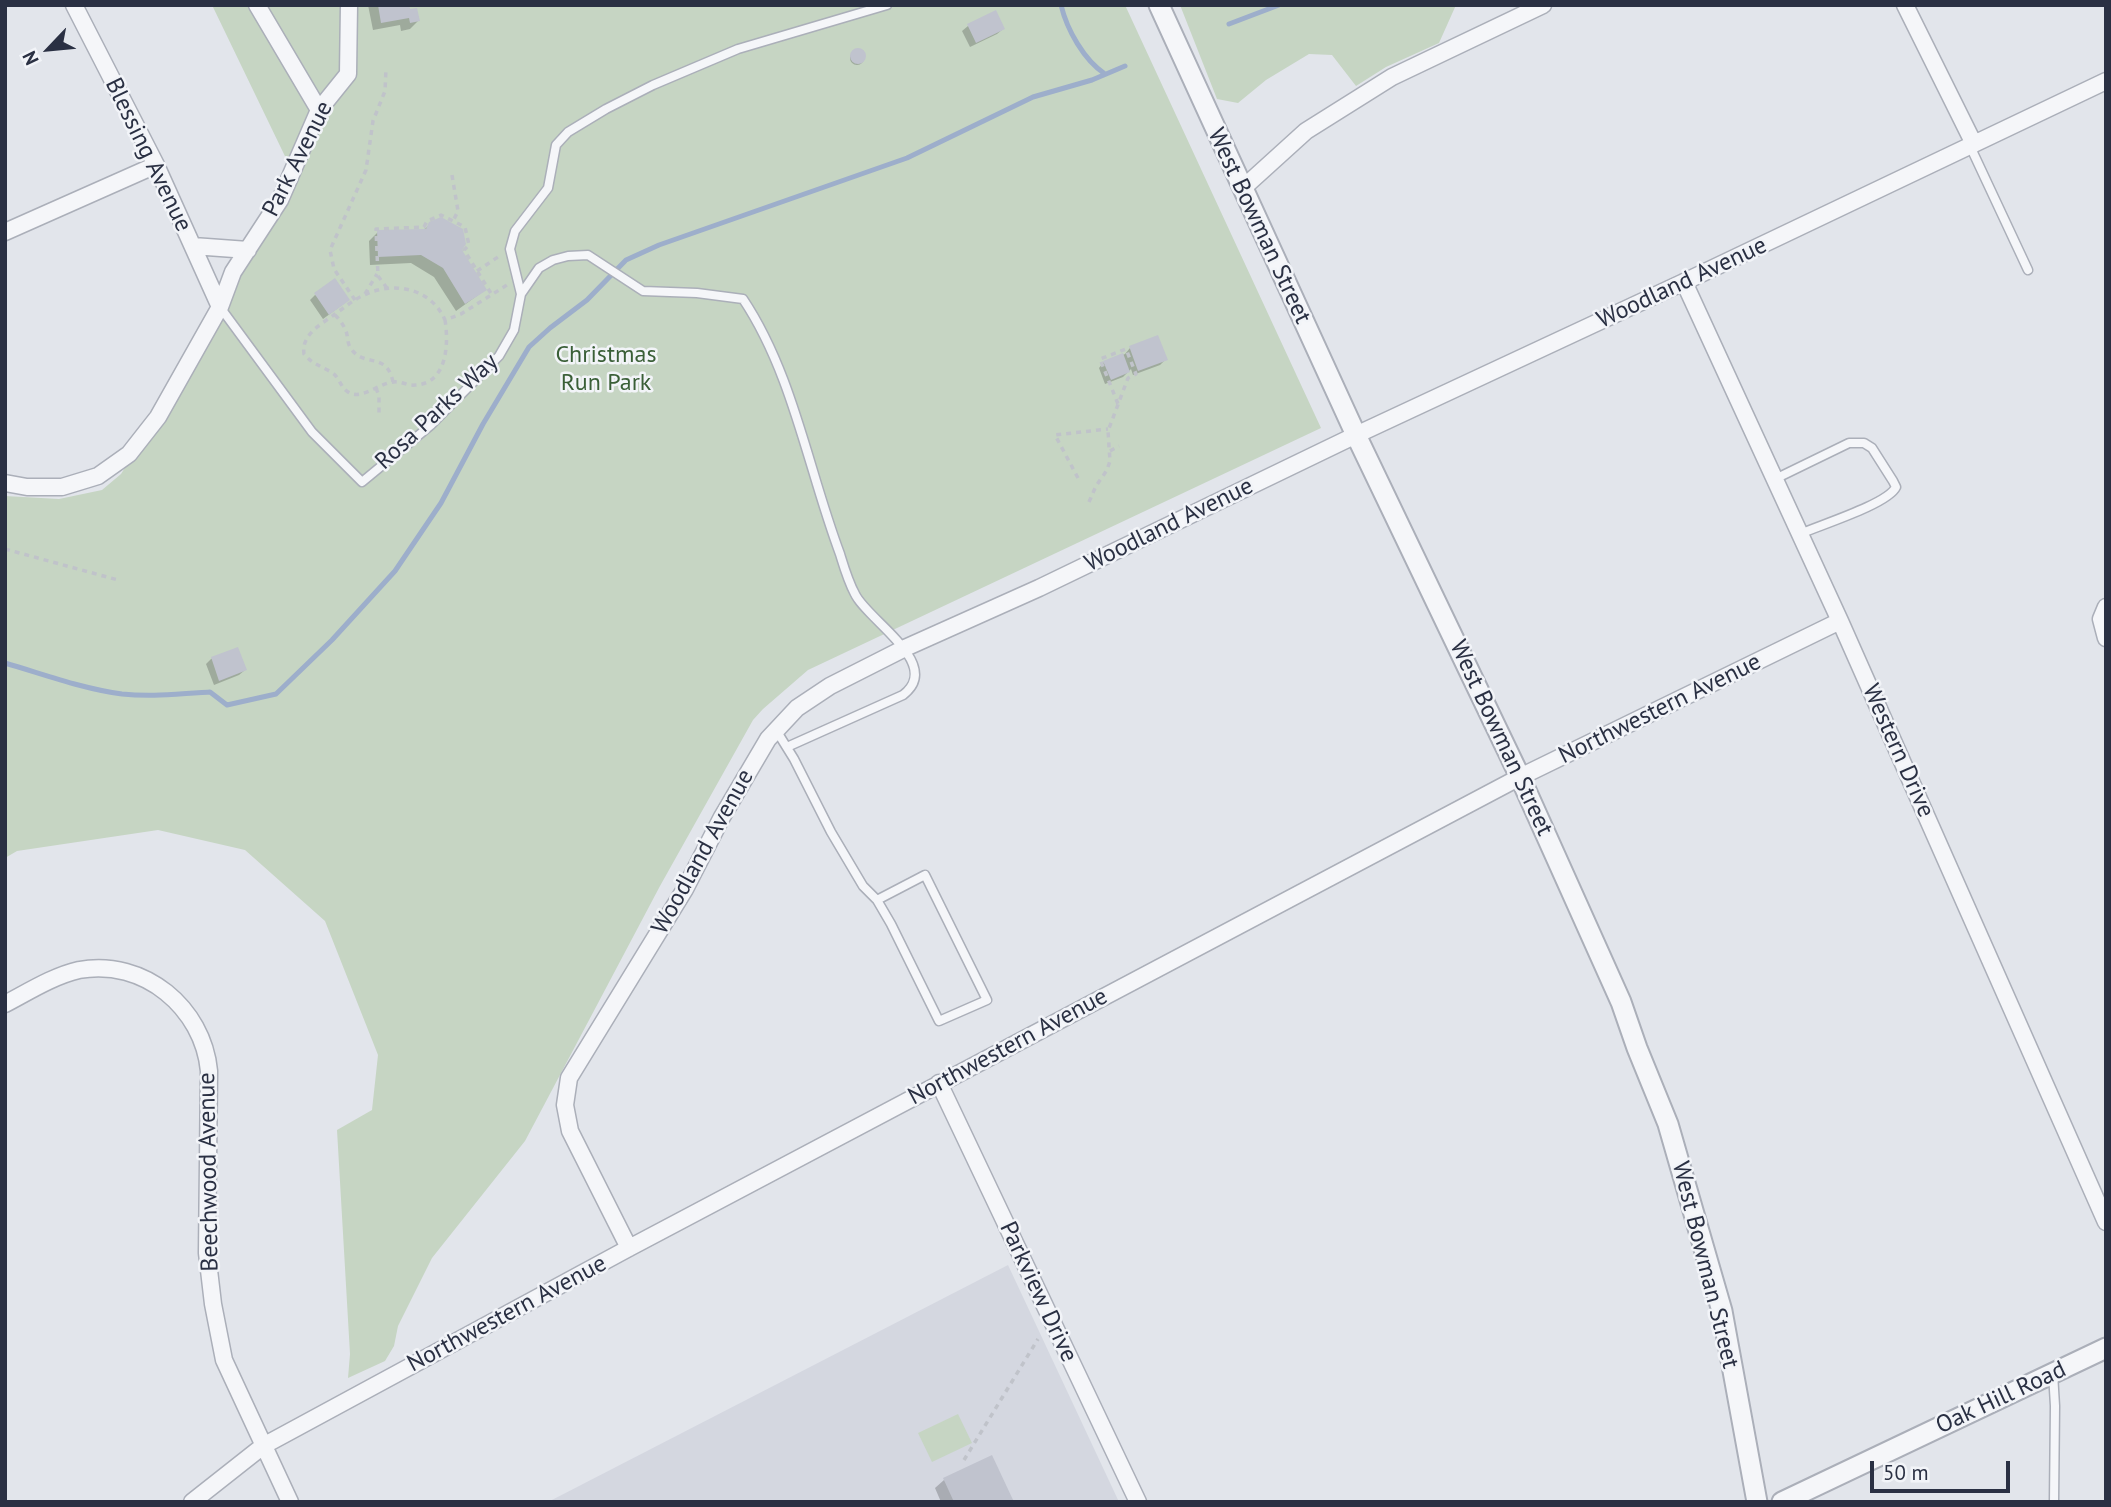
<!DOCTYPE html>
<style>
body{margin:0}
#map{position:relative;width:2111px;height:1507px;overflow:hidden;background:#e2e5eb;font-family:"PT Sans",sans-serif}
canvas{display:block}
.frame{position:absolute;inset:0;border:7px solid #2a3043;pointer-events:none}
.north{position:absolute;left:14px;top:14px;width:70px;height:70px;-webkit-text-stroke:5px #f2f4f8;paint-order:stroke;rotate:244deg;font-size:19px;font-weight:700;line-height:28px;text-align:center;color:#2a3043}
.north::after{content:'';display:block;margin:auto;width:24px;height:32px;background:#2a3043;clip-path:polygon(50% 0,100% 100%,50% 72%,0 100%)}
.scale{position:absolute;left:1870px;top:1461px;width:140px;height:32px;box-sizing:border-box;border:4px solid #2a3043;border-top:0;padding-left:9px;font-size:21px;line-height:24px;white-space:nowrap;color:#2a3043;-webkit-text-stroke:5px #f2f4f8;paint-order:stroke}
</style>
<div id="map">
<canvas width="2111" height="1507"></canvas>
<div class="frame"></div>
<div class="north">N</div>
<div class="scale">50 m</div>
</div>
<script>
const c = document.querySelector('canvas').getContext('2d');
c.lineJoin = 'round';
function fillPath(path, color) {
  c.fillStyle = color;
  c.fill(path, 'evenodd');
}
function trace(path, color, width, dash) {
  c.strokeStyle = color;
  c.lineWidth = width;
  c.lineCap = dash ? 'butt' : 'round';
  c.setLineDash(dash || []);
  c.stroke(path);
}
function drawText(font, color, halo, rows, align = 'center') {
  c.font = font + ' "PT Sans",sans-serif';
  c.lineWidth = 5;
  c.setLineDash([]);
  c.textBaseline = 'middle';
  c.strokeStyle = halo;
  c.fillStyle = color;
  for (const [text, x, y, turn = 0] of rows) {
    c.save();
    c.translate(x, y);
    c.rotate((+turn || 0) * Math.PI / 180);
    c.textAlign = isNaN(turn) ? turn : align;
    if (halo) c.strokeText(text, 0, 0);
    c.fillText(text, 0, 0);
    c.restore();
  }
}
const built = new Path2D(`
 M1008,1265l111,237h-571z`);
const green = new Path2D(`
 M212,5h913l196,423 -513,242 -45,39 -10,11 -93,166 -135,255 -93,117 -34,68 -4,20 -9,15 -37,17 2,-24 -13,-224 35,-20 6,-55 -53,-134 -80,-71 -87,-20 -141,21 -12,7v-362l54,3 43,-9 19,-16 60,-95 115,-200z
 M1180,5h276l-17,38 -53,24 -30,19 -24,-31 -23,-1 -43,26 -28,23 -21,-4z
 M958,1414l14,29 -40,19 -14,-29z`);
const shadow = new Path2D(`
 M368,5h39l11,16 -8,8 -9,2 -1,-6 -27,5z
 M995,13l8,16 -6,5 -27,13 -8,-16 6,-5z
 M850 58a7 7 0 1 1 14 0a7 7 0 1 1-14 0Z
 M430,224l29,26 26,40 -29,21 -22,-34 -23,-14 -41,2 -1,-24 9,-9 45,-1z
 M315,295l27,10 -19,14 -13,-19z
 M1130,348l36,11 -6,6 -27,10 -2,-6 -8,8 -18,7 -6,-16 5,-6 21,-8z
 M237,649l8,21 -6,5 -25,10 -8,-21 5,-5z
 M991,1458l21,44h-71l-6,-14 9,-8z`);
const stream = new Path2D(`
 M1061,5c6,25 23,55 44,69
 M1229,24l50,-19
 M5,663c38,11 78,26 117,31 29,3 59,0 88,-2l17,13 49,-11 56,-54 63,-69 46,-68 42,-79 46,-77 21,-19 37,-28 39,-40 33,-15 248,-87 126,-61 59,-17 33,-14`);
const building = new Path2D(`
 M378,5h31l1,4 7,-1 3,13 -10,2 -1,-5 -28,5z
 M996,10l9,19 -29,14 -9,-19z
 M850 56a8 8 0 1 1 16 0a8 8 0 1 1-16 0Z
 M441,217l22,12 3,15 -4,6 25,40 -22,14 -22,-36 -22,-13 -43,2 -1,-27 49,-1 3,-7z
 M335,278l15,22 -21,15 -15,-22z
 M1158,335l10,25 -30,11 -9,-25z
 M1123,353l7,19 -19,8 -8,-19z
 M238,647l9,23 -28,11 -8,-24z
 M992,1455l22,47h-60l-11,-24z`);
const path = new Path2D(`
 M452,175l6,36 -6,12
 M477,271l21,-14
 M387,288l-9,-12 -2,-47 48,-2 3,-6 14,-6 24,12 4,18 -5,5 28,45
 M365,294l12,-20
 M355,300l-21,-31 -4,-19 36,-80 7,-49 12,-30 1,-22
 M335,315c4,4 8,9 10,14 4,7 1,14 7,21 13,17 35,2 41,32
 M445,320c4,24 2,64 -30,65 -7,1 -14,-4 -21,-3 -14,0 -32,19 -46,10 -8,-5 -9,-16 -17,-20 -10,-6 -19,-8 -27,-18 -3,-20 18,-30 31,-40 9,-6 18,-14 27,-18 31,-16 69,-8 83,24l16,-6 46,-29
 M376,388l3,8v18
 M1110,451l9,-5
 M1078,478l-23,-43 53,-6
 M1089,502l7,-16 11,-16 3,-9 -2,-30 20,-53 8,-4 -10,-25 -26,10 18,45
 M5,549l113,31
 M964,1460l74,-121`);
const service = new Path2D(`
 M1970,146l58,124
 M521,294l-11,-45 5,-18 33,-43 8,-43 12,-13 38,-23 47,-24 85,-36 149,-44
 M220,307l92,125 50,50 69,-57 68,-69 15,-26 7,-36 18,-26 14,-8 15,-4 20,-1 55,36 54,2 46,6c50,75 65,170 97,255 4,13 8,27 15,40 12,26 89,70 48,101l-116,52
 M1775,479l74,-36h15l8,5 21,33 3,6c-8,17 -76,38 -96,47
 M776,730l18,29 37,73 32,54 14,14 14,24 48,97 48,-21 -62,-125 -48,25
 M2053,1373l2,33 -1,96`);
const minor = new Path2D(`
 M74,5l82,160 64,142
 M257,5l62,105
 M1905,5l69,139
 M1242,189l64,-58 86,-54 151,-72
 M5,232l151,-67
 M193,246l55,4
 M1684,282l156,339 266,601
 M5,483l22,4h35l36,-11 31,-22 29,-37 62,-110 13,-35 47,-72 39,-90 29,-36 1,-69
 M2106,607l-5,12 5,19
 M5,1004c23,-12 48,-28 74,-34 65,-12 124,38 130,101l-2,182 6,51 11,56 66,142
 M939,1083l199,419
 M629,1248l-59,-117 -5,-26 4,-27 116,-189 37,-72 46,-78 29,-31 33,-22 75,-38 134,-60 317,-153 328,-153 422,-201
 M192,1502l71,-56 366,-198 891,-471 320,-156`);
const tertiary = new Path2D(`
 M1159,5l197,430 164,342 101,225 16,46 31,76 54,187 35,191
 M1782,1502l324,-154`);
const streetNames = [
 ["Blessing Avenue",148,155,64],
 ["Park Avenue",298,159,-63],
 ["West Bowman Street",1259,226,65],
 ["Woodland Avenue",1682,283,-25],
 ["Rosa Parks Way",437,412,-43],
 ["Woodland Avenue",1169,525,-26],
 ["Northwestern Avenue",1660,709,-26],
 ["West Bowman Street",1501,738,65],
 ["Western Drive",1898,751,66],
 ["Woodland Avenue",703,852,-61],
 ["Northwestern Avenue",1008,1047,-28],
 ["Beechwood Avenue",209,1172,-91],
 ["West Bowman Street",1705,1265,76],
 ["Parkview Drive",1038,1292,65],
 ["Northwestern Avenue",507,1314,-28],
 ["Oak Hill Road",2001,1398,-25]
];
const parkNames = [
 ["Christmas",606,355],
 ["Run Park",606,383]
];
fillPath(built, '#d4d7e0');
fillPath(green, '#c6d5c3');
fillPath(shadow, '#0003');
trace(stream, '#9daecb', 5);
fillPath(building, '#c0c3ce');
trace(service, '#abafb9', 11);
trace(minor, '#abafb9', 19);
trace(tertiary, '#abafb9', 23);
trace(path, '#c0c3ca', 3.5, [5, 5]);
trace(service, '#f5f6f9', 8);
trace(minor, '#f5f6f9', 16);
trace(tertiary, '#f5f6f9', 19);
drawText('24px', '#2a3043', '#f2f4f8', streetNames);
drawText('24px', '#3a5f37', '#f2f4f8', parkNames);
</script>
